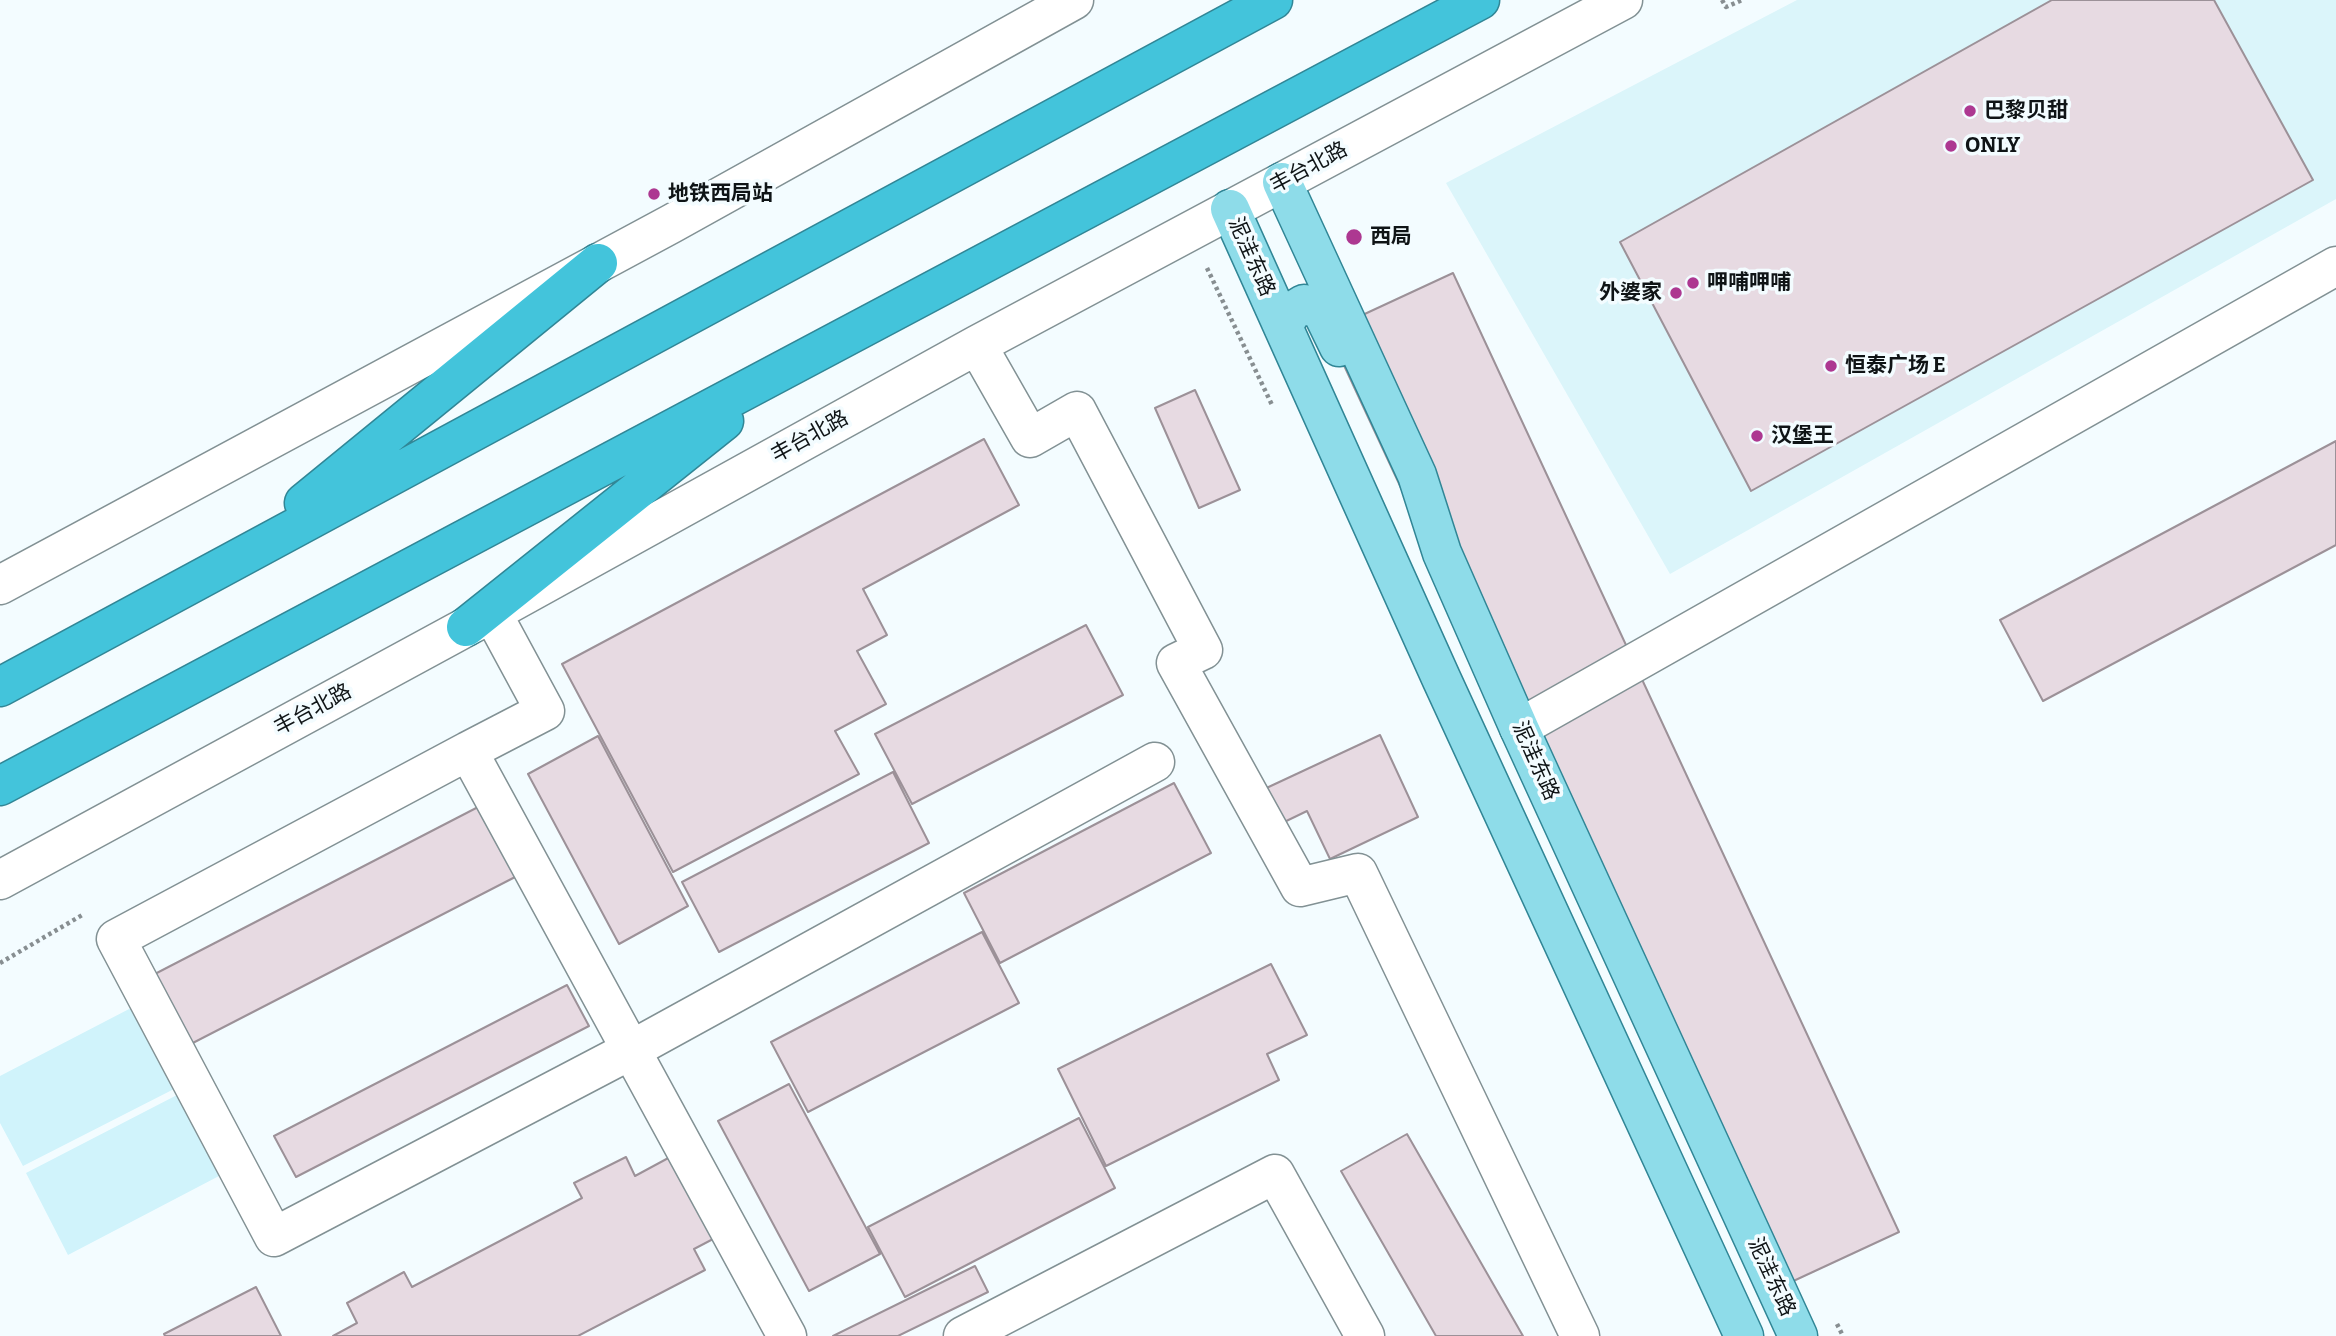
<!DOCTYPE html>
<meta charset="utf-8">
<style>
body{margin:0}
canvas{display:block;background:#f3fcff}
</style>
<canvas width="2336" height="1336"></canvas>
<script>
const c = document.querySelector('canvas').getContext('2d');
c.lineJoin = 'round';
function fillPath(path, color) {
  c.fillStyle = color;
  c.fill(path, 'evenodd');
}
function trace(path, color, width, dash) {
  c.strokeStyle = color;
  c.lineWidth = width;
  c.lineCap = dash ? 'butt' : 'round';
  c.setLineDash(dash || []);
  c.stroke(path);
}
function drawText(font, color, halo, rows, align = 'center') {
  c.font = font + ' Bitter,"Noto Sans SC",serif';
  c.lineWidth = 7;
  c.setLineDash([]);
  c.textBaseline = 'middle';
  c.strokeStyle = halo;
  c.fillStyle = color;
  for (const [text, x, y, turn = 0] of rows) {
    c.save();
    c.translate(x, y);
    c.rotate((+turn || 0) * Math.PI / 180);
    c.textAlign = isNaN(turn) ? turn : align;
    if (halo) c.strokeText(text, 0, 0);
    c.fillText(text, 0, 0);
    c.restore();
  }
}
const built = new Path2D(`
 M1797,0h539v199l-666,375 -224,-391z`);
const green = new Path2D(`
 M131,1008l43,81 -151,77 -23,-43v-47z
 M177,1095l42,81 -151,79 -42,-82z`);
const building = new Path2D(`
 M2052,0h162l99,180 -562,311 -131,-249z
 M1453,273l446,959 -125,58 -446,-959z
 M1195,390l45,100 -41,18 -44,-100z
 M984,439l35,66 -156,84 24,46 -30,16 29,53 -51,27 24,43 -186,98 -111,-208z
 M2336,441v104l-293,156 -43,-81z
 M1086,625l37,70 -211,109 -37,-70z
 M1380,735l38,82 -88,42 -23,-48 -31,15 -16,-35z
 M598,736l90,170 -69,38 -91,-170z
 M893,772l36,71 -210,109 -37,-70z
 M1174,783l37,70 -211,110 -36,-70z
 M482,805l37,70 -334,172 -36,-70z
 M982,932l37,71 -211,109 -37,-70z
 M1271,964l36,71 -40,19 12,26 -173,86 -48,-97z
 M567,985l22,41 -293,151 -22,-41z
 M789,1084l91,170 -71,37 -91,-170z
 M1079,1118l36,70 -210,109 -37,-70z
 M1407,1134l116,202h-87l-95,-165z
 M672,1156l43,82 -21,11 11,21 -127,66h-245l24,-13 -10,-20 57,-31 8,15 170,-89 -8,-15 52,-26 9,19z
 M975,1266l13,26 -90,44h-65z
 M256,1287l25,49h-116l-1,-2z`);
const path = new Path2D(`
 M1722,0l4,7 16,-7
 M1207,268l65,137
 M0,963l84,-49
 M1837,1324l6,12`);
const minor = new Path2D(`
 M977,345l53,93 47,-27 126,239 -27,13 124,224 58,-14 222,463
 M0,585l671,-361 403,-224
 M1519,728l817,-462
 M468,751l77,-40 -53,-98
 M0,880l492,-267 485,-268 646,-345
 M787,1336l-319,-585 -352,188 158,298 357,-187 524,-288
 M963,1336l312,-162 90,162`);
const major = new Path2D(`
 M1282,182l135,293 25,78 77,175 279,608
 M1230,209l211,469 303,658
 M1283,327l8,-15 13,-8 17,6 18,37`);
const highway = new Path2D(`
 M304,503l294,-240
 M466,627l258,-206
 M0,687l1273,-687
 M0,786l1480,-786`);
const markers = [
 [1970,111,7,"#ad3891"],
 [1951,146,7,"#ad3891"],
 [654,194,7,"#ad3891"],
 [1354,237,9,"#ad3891"],
 [1693,283,7,"#ad3891"],
 [1676,293,7,"#ad3891"],
 [1831,366,7,"#ad3891"],
 [1757,436,7,"#ad3891"]
];
const poiNames = [
 ["巴黎贝甜",1984,111],
 ["ONLY",1965,146],
 ["地铁西局站",668,194],
 ["西局",1370,237],
 ["呷哺呷哺",1707,283],
 ["外婆家",1662,293,"right"],
 ["恒泰广场 E",1845,366],
 ["汉堡王",1771,436]
];
const streetNames = [
 ["丰台北路",1309,168,-28],
 ["泥洼东路",1251,257,66],
 ["丰台北路",810,437,-29],
 ["丰台北路",313,710,-28],
 ["泥洼东路",1535,761,66],
 ["泥洼东路",1771,1277,65]
];
fillPath(built, '#dbf5fa');
fillPath(green, '#d0f3fb');
fillPath(building, '#e7dae2');
trace(building, '#9c9198', 2);
trace(minor, '#829194', 41);
trace(major, '#318696', 41);
trace(highway, '#318696', 41);
trace(path, '#878e91', 4.5, [3.5, 3.5]);
trace(minor, '#fff', 38);
trace(major, '#8edce9', 38);
trace(highway, '#43c4db', 38);
for (const [x, y, r, color] of markers) {
  const dot = new Path2D();
  dot.arc(x, y, r, 0, 2 * Math.PI);
  c.fillStyle = color;
  c.fill(dot);
  trace(dot, '#f3fcff', 2.5);
}
drawText('bold 21px', '#0f1416', '#f3fcff', poiNames, 'left');
drawText('21px', '#0f1416', '#f3fcff', streetNames);
</script>
